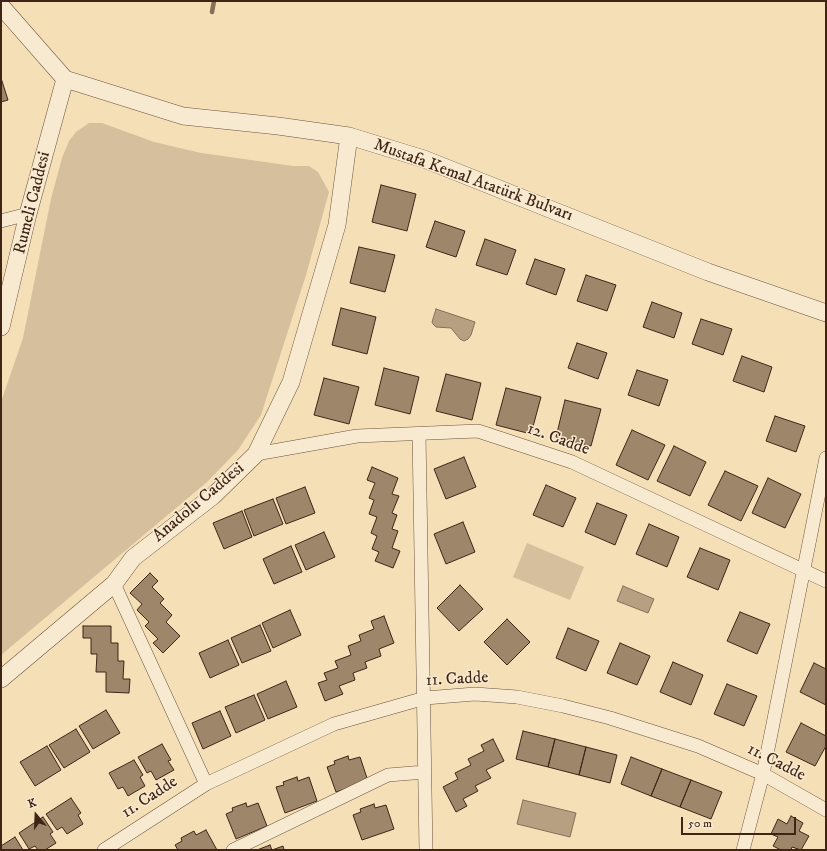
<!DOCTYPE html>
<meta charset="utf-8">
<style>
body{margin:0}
#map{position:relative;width:827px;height:851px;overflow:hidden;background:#f4dfb7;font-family:"IM FELL DW Pica",serif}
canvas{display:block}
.frame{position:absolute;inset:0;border:2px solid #402517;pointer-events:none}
.north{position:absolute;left:16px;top:795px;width:40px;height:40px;-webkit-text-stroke:3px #f8ead0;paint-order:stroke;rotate:341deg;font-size:11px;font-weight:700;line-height:16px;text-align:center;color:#402517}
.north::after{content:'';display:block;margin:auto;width:14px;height:18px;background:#402517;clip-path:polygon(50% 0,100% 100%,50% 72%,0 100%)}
.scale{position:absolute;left:681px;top:817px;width:115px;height:18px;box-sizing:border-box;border:2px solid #402517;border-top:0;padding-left:5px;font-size:12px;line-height:14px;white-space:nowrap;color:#402517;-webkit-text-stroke:3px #f8ead0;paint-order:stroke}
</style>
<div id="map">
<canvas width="827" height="851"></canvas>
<div class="frame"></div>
<div class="north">K</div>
<div class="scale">50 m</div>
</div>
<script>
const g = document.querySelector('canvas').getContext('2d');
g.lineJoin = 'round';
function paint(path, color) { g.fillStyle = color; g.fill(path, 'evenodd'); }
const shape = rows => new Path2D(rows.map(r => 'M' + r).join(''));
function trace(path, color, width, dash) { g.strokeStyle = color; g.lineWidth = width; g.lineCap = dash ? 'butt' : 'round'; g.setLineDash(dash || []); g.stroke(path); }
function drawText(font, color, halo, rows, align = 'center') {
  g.font = font + ' "IM FELL DW Pica",serif'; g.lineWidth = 3; g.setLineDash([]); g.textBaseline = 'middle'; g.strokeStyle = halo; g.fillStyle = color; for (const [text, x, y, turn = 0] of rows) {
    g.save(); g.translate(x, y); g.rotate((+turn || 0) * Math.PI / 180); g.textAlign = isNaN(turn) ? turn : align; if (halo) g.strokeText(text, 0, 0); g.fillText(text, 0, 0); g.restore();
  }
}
paint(shape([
 [89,123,102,123,154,142,201,153,293,166,309,166,318,172,329,192,306,275,261,415,238,450,207,482,1,655,1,402,23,338,51,199,62,158,69,141,76,132],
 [527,543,584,567,570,600,513,577]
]), '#d5bf9c');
const water = shape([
 [436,309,475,322,471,335,468,339,464,341,460,339,451,328,436,327,433,324,432,322,436,309],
 [623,586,654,599,648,613,617,601,623,586],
 [523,800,576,813,570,837,517,824,523,800]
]);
paint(water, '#b7a081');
trace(water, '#876f57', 1);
trace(shape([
 [212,12,214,1]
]), '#876f57', 4.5);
const building = shape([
 [1,78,8,100,1,102,1,78],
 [381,185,416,194,407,231,372,222,381,185],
 [435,221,465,231,456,257,426,247,435,221],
 [485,239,516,250,507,275,476,265,485,239],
 [359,247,395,255,385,292,350,283,359,247],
 [535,259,565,269,556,295,526,284,535,259],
 [586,275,616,285,607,311,577,301,586,275],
 [652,302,682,313,674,338,643,327,652,302],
 [341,308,376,317,367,354,332,345,341,308],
 [701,319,732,329,723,355,692,344,701,319],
 [577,343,607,353,598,379,568,368,577,343],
 [742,356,772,367,764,392,733,381,742,356],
 [384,368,419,377,410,414,375,405,384,368],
 [637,370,668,380,659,406,628,395,637,370],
 [446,374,481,383,472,420,436,411,446,374],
 [324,378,359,387,349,424,314,415,324,378],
 [506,388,541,397,531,434,496,425,506,388],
 [565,400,601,409,591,446,556,437,565,400],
 [775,416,805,426,796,452,766,441,775,416],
 [632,430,665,445,648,480,616,465,632,430],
 [674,446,706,462,690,496,657,481,674,446],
 [464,457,476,487,446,499,434,469,464,457],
 [372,467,398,478,392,494,399,496,392,513,397,515,392,529,398,531,392,548,400,551,393,568,375,561,379,552,372,549,377,536,371,533,377,517,369,514,374,500,369,498,375,483,367,480,372,467],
 [725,471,758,486,741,521,708,505,725,471],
 [768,478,801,494,785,528,752,513,768,478],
 [546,485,576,498,563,527,533,515,546,485],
 [305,487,315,513,286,524,276,498,305,487],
 [273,499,283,524,254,536,244,510,273,499],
 [597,503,627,515,615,545,585,532,597,503],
 [242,511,252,537,224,549,213,523,242,511],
 [463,522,475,552,446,564,434,534,463,522],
 [649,524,679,537,667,567,636,554,649,524],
 [324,532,335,557,306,570,295,545,324,532],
 [291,546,302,572,274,584,263,559,291,546],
 [700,548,730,560,718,590,687,577,700,548],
 [150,573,158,581,152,587,164,599,160,603,172,615,166,622,180,636,163,653,153,643,158,639,145,626,149,622,137,610,142,604,130,593,150,573],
 [460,585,483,609,459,631,437,608,460,585],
 [290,610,301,635,273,648,262,623,290,610],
 [740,612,770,624,757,654,727,641,740,612],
 [384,616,394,643,379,649,381,656,365,662,367,668,353,673,355,680,339,686,343,694,325,701,318,683,327,680,324,673,338,668,335,661,351,655,348,646,361,641,359,635,374,629,371,621,384,616],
 [507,619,530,642,507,665,484,642,507,619],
 [260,625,271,651,242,663,231,638,260,625],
 [83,626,111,626,111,643,118,643,118,661,124,661,123,679,130,679,129,693,106,692,106,672,96,672,97,654,91,654,91,638,83,638,83,626],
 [568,628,599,641,586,671,556,658,568,628],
 [228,640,239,665,210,678,199,653,228,640],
 [620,643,650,656,637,685,607,673,620,643],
 [673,662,703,675,691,705,660,692,673,662],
 [814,663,826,669,826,705,800,692,814,663],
 [286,681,297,707,268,719,257,694,286,681],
 [727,684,757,696,744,726,714,714,727,684],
 [254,695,265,720,236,733,225,707,254,695],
 [106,710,120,733,93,749,79,726,106,710],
 [220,711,231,736,203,749,192,723,220,711],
 [801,723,826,736,826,746,815,766,786,752,801,723],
 [76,729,90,752,64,768,49,745,76,729],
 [523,731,555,739,548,767,516,759,523,731],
 [493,739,504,761,486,770,491,778,475,786,478,791,463,799,467,806,456,812,443,787,458,779,455,773,471,765,468,759,484,751,481,745,493,739],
 [555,739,586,747,579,775,548,767,555,739],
 [162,744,171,760,168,761,174,770,156,780,151,771,147,773,138,757,162,744],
 [47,746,61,770,35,786,20,762,47,746],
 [586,747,617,755,610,783,579,775,586,747],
 [348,756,349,760,360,757,368,781,336,792,327,767,335,764,334,761,348,756],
 [631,757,662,769,651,796,621,784,631,757],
 [134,760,143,775,140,777,145,786,128,796,123,787,118,789,109,773,134,760],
 [662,769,691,780,680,807,651,796,662,769],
 [297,777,298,781,309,777,317,801,285,813,276,787,284,785,283,782,297,777],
 [691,780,722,792,711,819,680,807,691,780],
 [71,798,81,813,78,815,83,824,67,834,62,827,57,830,46,814,71,798],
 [246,803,247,807,258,803,267,826,236,839,226,814,233,811,232,808,246,803],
 [374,804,375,808,386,805,394,829,362,840,353,815,361,812,360,809,374,804],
 [791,816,803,823,799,831,809,836,801,850,792,847,791,850,781,850,773,846,778,837,771,834,778,819,787,824,791,816],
 [43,817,53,832,50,834,56,843,45,850,38,850,35,846,29,849,19,833,43,817],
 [206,830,217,850,178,850,175,845,182,841,181,838,194,831,196,835,206,830],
 [15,837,23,850,1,850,1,846,15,837],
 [270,845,272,850,283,846,284,850,257,850,270,845]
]);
paint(building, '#9e866a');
trace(building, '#402517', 1);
const minor = shape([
 [1,221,28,214],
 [419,434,426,850],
 [256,454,357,436,478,431,572,462,826,581],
 [114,584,206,784],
 [104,850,206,784,334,724,425,698,475,694,517,697,563,706,610,718,698,746,763,774,826,810],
 [233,850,388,775,425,772],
 [743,850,763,774,826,458]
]);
const tertiary = shape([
 [1,6,65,79,183,116,278,126,349,136,424,159,708,272,826,313],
 [1,327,28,214,65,79],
 [1,679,114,584,133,558,213,496,256,454,291,382,337,225,349,136]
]);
trace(minor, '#6d543f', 14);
trace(tertiary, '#6d543f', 18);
trace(minor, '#f8ead0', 13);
trace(tertiary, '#f8ead0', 17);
drawText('17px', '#402517', '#f8ead0', [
 ["Mustafa Kemal Atatürk Bulvarı",473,181,20],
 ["Rumeli Caddesi",33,203,-76],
 ["12. Cadde",558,440,20],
 ["Anadolu Caddesi",199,503,-40],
 ["11. Cadde",457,680,-3],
 ["11. Cadde",776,763,27],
 ["11. Cadde",150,798,-33]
]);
</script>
